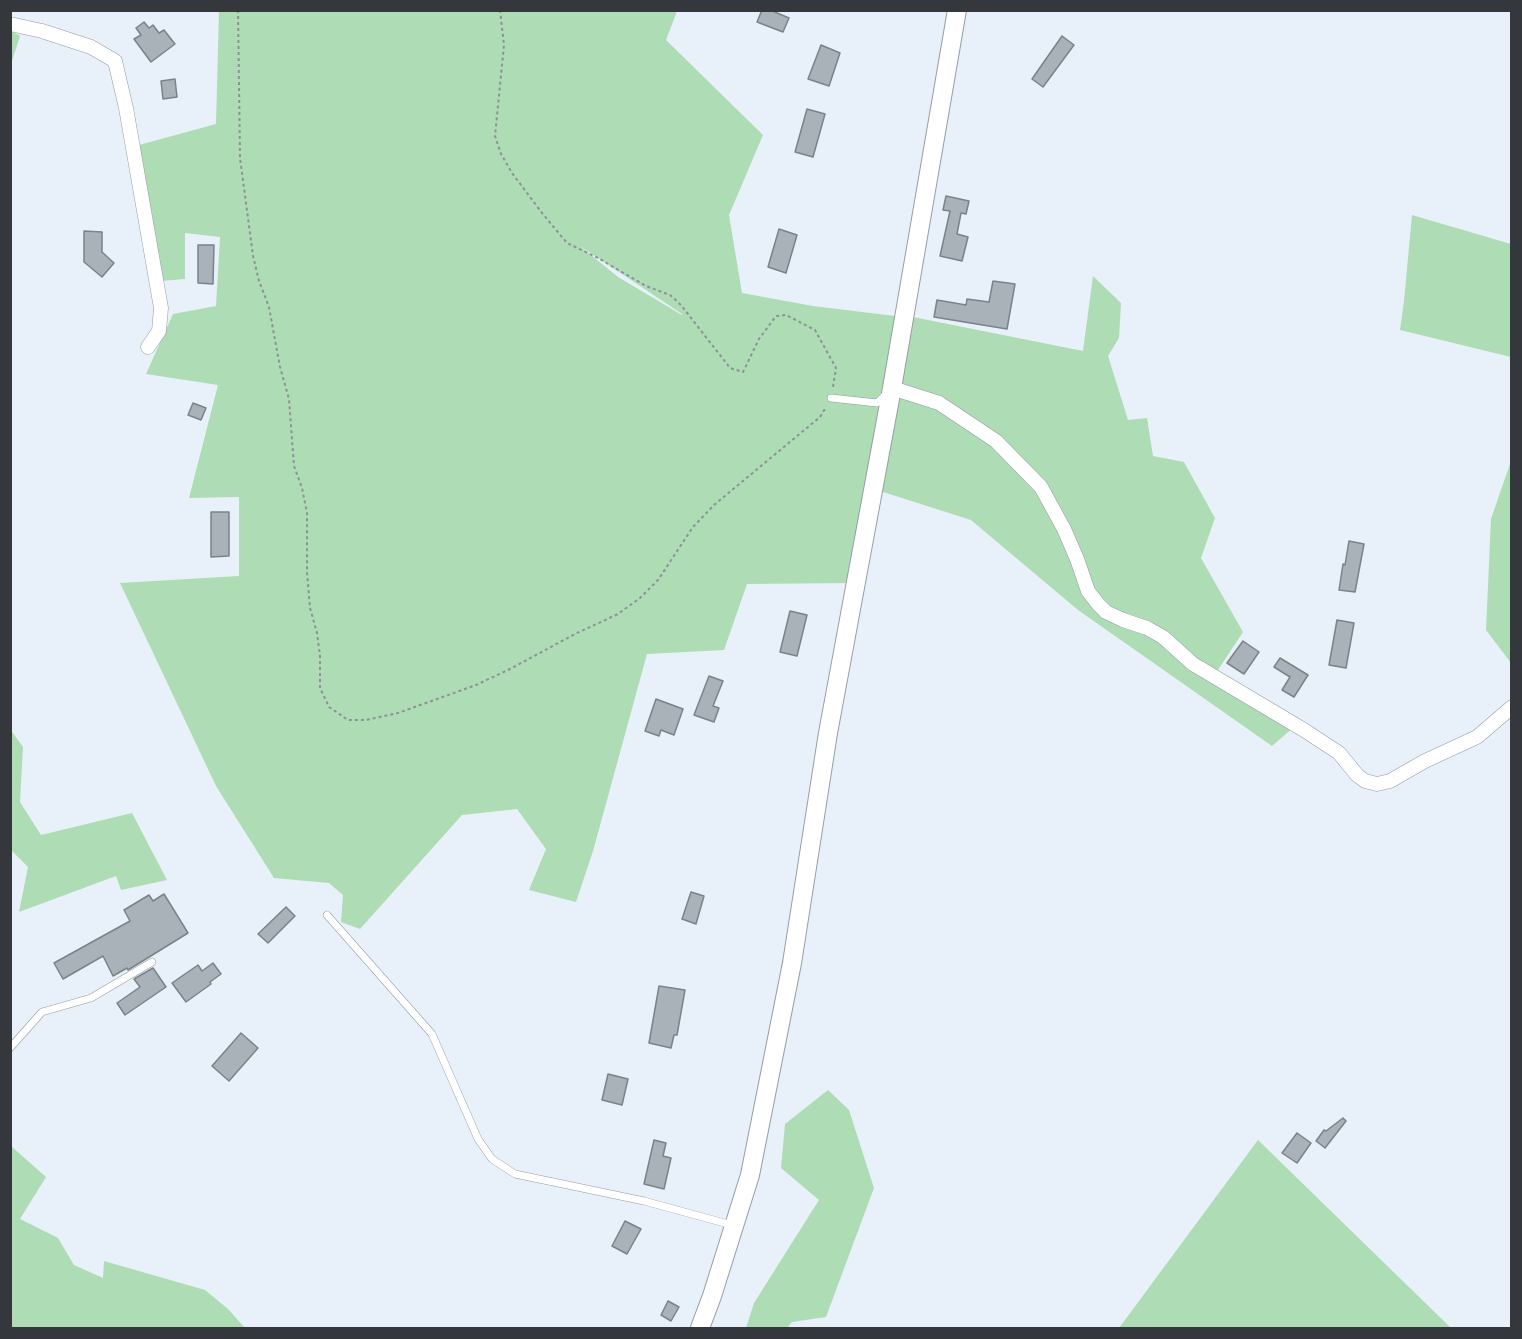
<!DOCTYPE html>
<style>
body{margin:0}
#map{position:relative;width:1522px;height:1339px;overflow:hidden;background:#e8f1fa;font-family:Raleway,sans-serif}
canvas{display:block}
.frame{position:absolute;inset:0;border:12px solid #34373b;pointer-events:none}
</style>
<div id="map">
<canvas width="1522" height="1339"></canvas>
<div class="frame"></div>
</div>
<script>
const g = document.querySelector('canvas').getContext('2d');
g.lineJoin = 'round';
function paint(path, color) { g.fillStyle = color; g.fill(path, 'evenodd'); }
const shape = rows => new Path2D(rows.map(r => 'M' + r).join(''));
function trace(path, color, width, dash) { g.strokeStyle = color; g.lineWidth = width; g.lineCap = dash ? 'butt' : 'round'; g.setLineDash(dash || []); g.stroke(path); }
paint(shape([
 [219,11,677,11,666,40,763,135,729,215,742,293,813,306,895,316,850,583,747,584,724,650,647,654,593,851,576,902,529,890,546,849,517,809,462,815,360,929,341,922,343,895,329,883,274,878,216,786,120,583,239,576,239,497,189,498,218,385,146,374,173,314,216,306,220,237,185,233,185,279,161,281,139,145,216,124],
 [580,246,682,314,682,315,618,277],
 [11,31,20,36,11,64],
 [1412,215,1511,244,1511,357,1400,330,1404,301],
 [1093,276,1121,303,1119,338,1108,356,1128,420,1147,418,1153,456,1184,462,1215,518,1201,558,1243,632,1216,673,1302,720,1272,746,1078,610,971,520,880,491,913,317,1083,351],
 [1511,461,1511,663,1486,630,1491,519],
 [10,729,23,747,20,802,41,835,132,813,167,880,121,890,116,876,19,912,28,867,11,850],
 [828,1090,849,1110,874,1188,826,1317,792,1322,787,1328,746,1328,754,1303,819,1200,781,1168,785,1124],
 [1258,1140,1451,1328,1119,1328],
 [11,1146,46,1177,20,1219,58,1238,74,1265,103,1278,104,1261,205,1290,228,1309,245,1328,11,1328]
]), '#aedcb4');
const building = shape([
 [762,10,770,10,789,18,783,32,757,22,762,10],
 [144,22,149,28,153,25,159,33,164,30,175,44,151,62,134,39,141,35,136,28,144,22],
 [1062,36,1074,45,1043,87,1032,79,1062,36],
 [821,45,840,53,829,86,808,79,821,45],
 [175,79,177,97,163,99,161,81,175,79],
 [807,109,825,114,813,157,795,152,807,109],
 [946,196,969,201,966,214,961,213,957,234,968,237,962,261,940,256,950,211,943,210,946,196],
 [779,229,797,235,786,273,768,267,779,229],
 [84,231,102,232,102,252,114,263,102,277,84,262,84,231],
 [198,245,214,245,213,284,198,283,198,245],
 [993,281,1015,284,1007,329,934,317,937,300,966,305,967,299,989,302,993,281],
 [193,403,206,408,201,420,188,415,193,403],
 [211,512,229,512,229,556,211,557,211,512],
 [1349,541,1364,544,1355,592,1339,590,1343,564,1345,565,1349,541],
 [790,611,807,615,797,656,780,652,790,611],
 [1337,620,1354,623,1346,668,1329,665,1337,620],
 [1243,641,1259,652,1244,674,1227,663,1243,641],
 [1280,658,1308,675,1294,697,1282,690,1290,677,1274,667,1280,658],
 [709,676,723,681,713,706,719,708,714,722,694,715,709,676],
 [656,699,683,709,674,735,661,730,659,736,645,731,656,699],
 [691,892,704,896,696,924,682,919,691,892],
 [164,894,188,933,128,970,127,968,113,976,103,956,63,979,54,963,130,921,124,910,149,895,153,901,164,894],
 [286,907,295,916,268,943,258,934,286,907],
 [213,963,221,974,210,982,211,984,186,1002,172,983,198,965,202,971,213,963],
 [153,968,166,987,125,1015,117,1003,140,987,134,979,153,968],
 [659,986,685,990,677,1035,674,1035,671,1048,649,1043,659,986],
 [241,1033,258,1048,229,1081,212,1066,241,1033],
 [608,1074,628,1079,622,1105,602,1100,608,1074],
 [1343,1118,1346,1121,1325,1148,1316,1141,1324,1130,1326,1131,1343,1118],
 [1297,1133,1311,1143,1297,1163,1282,1153,1297,1133],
 [654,1140,666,1143,663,1156,671,1158,664,1189,644,1184,654,1140],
 [625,1221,641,1229,627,1254,612,1246,625,1221],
 [668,1301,679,1307,671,1321,661,1315,668,1301]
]);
paint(building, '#a9b1b9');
trace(building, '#7a828a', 1.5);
const lane = shape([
 [831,398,877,403,887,393],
 [327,915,432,1034,478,1139,492,1159,515,1174,644,1201,732,1225],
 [10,1048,42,1012,91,998,152,962]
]);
const street = shape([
 [10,24,42,31,91,47,115,61,126,108,161,308,159,331,148,347],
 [892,388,939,403,996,441,1041,487,1064,529,1077,559,1088,591,1098,604,1106,612,1123,620,1147,628,1163,637,1193,664,1304,730,1339,753,1357,775,1365,781,1377,784,1390,781,1425,761,1477,737,1512,707]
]);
const secondary = shape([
 [700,1328,712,1296,750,1175,792,963,828,733,892,388,957,10]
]);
trace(lane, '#949ca4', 8);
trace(street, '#949ca4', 15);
trace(secondary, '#949ca4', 20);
trace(shape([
 [238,10,240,158,253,256,259,281,269,307,280,367,289,399,294,466,302,488,307,513,307,572,310,608,317,633,320,656,320,688,329,707,348,720,366,720,398,713,476,685,510,669,575,634,618,614,640,598,658,580,693,527,714,505,820,417,826,407],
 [500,10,504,45,495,136,501,154,512,173,542,213,567,243,598,258,646,286,670,295,681,305,730,368,743,372,759,339,776,316,786,315,815,330,836,368,833,387]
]), '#8c9298', 2, [3, 3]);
trace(lane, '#fff', 7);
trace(street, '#fff', 14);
trace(secondary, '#fff', 18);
</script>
